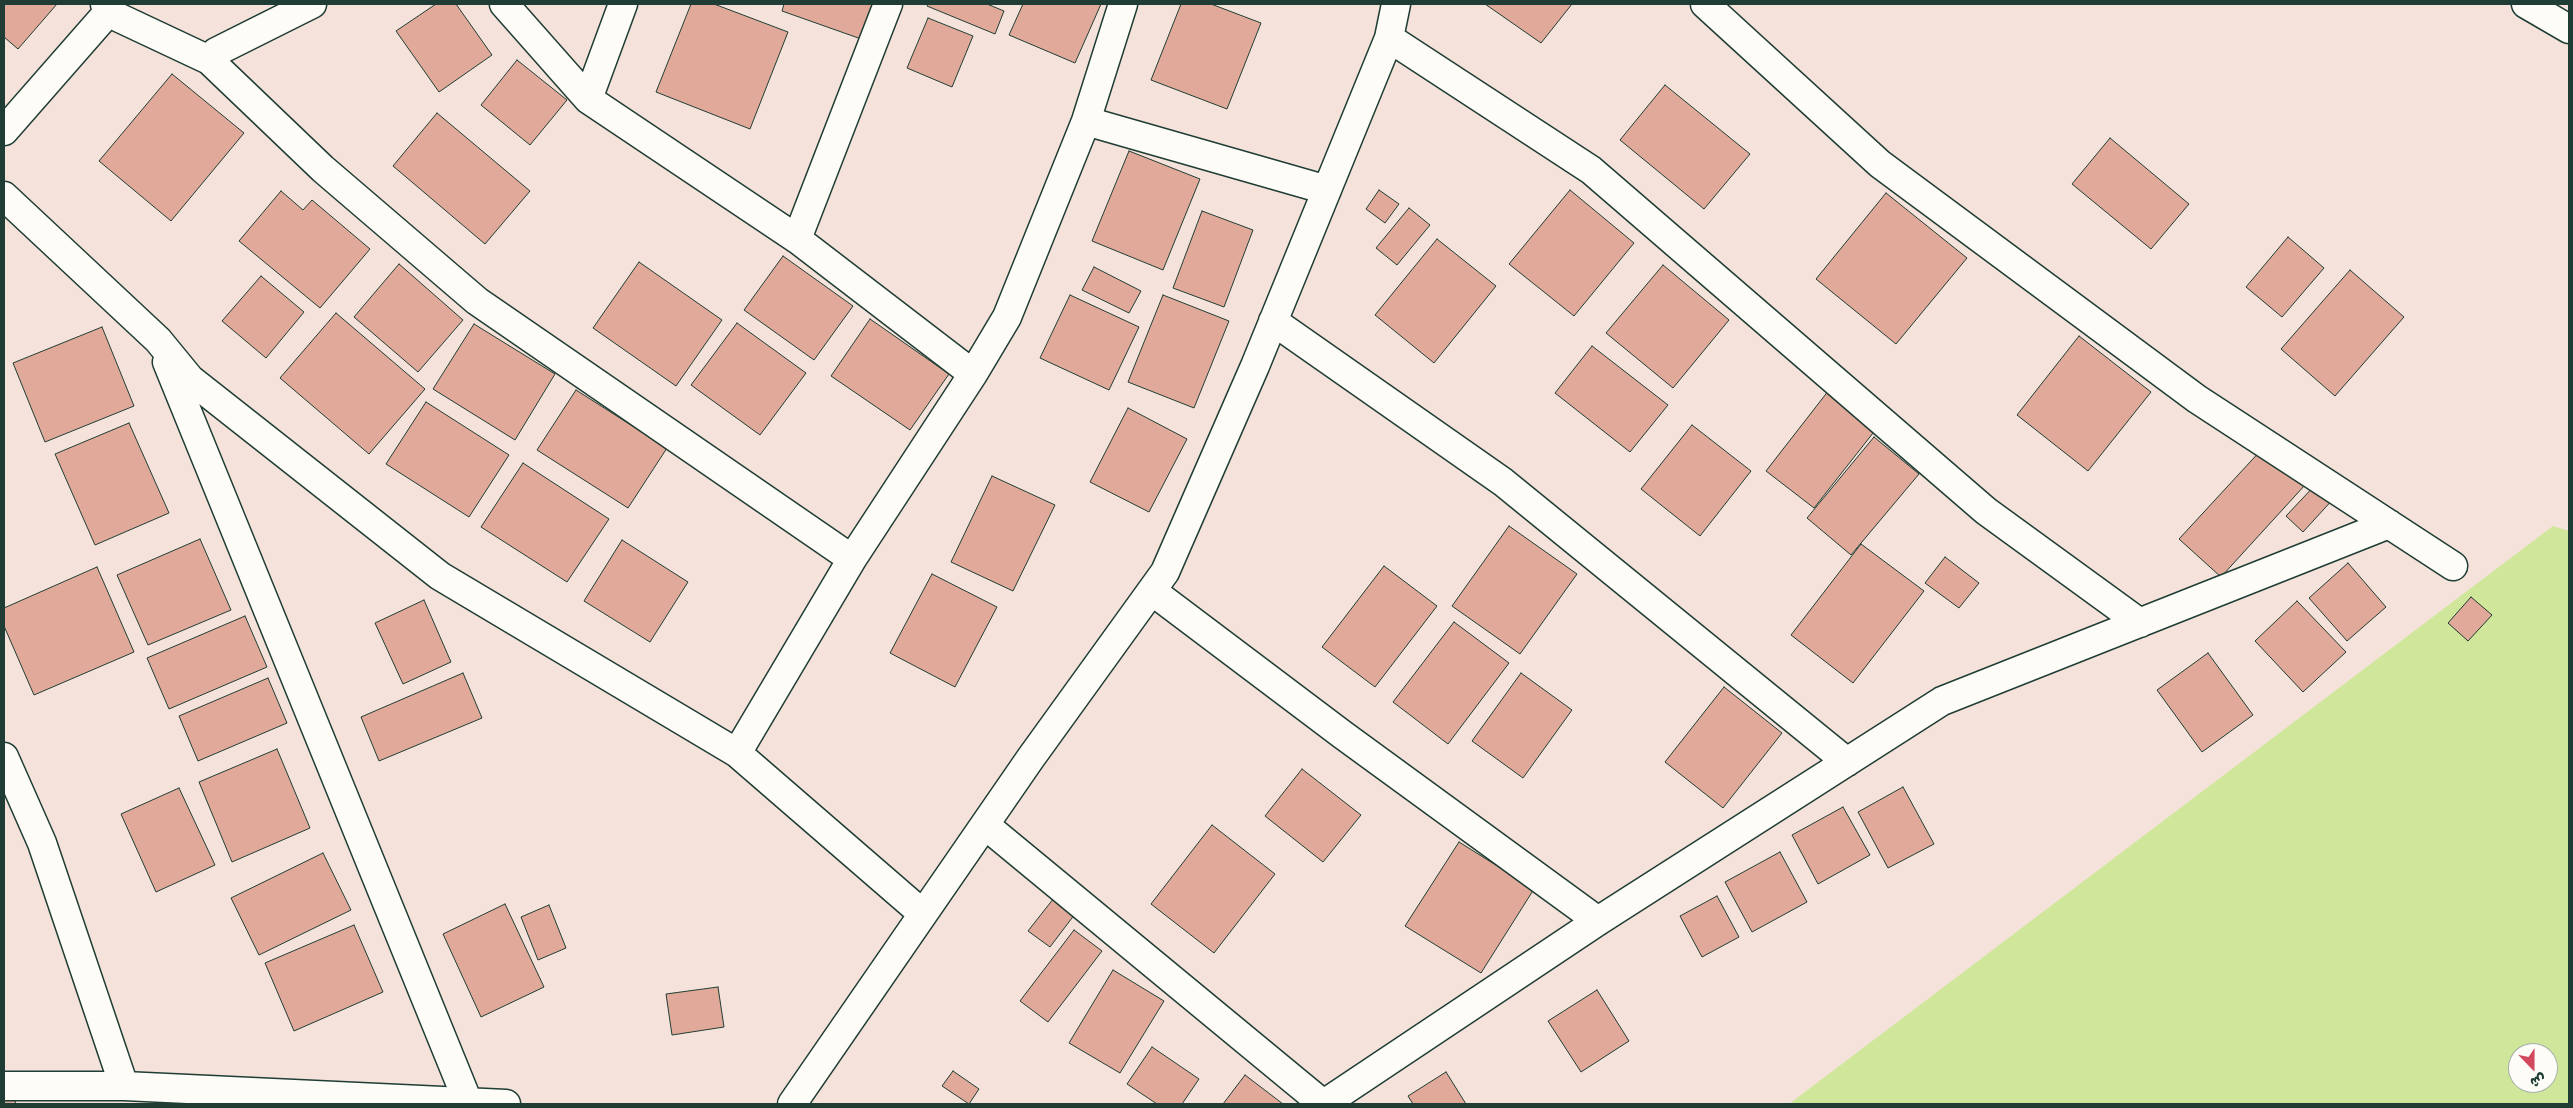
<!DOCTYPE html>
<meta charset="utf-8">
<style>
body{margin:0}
#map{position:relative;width:2573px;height:1108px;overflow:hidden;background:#f5e3db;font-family:"Shantell Sans","Playpen Sans Arabic",sans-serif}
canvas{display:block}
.frame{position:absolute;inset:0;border:5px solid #1f3d34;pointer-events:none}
.north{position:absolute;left:2508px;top:1043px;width:50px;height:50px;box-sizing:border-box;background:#fdfcf7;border:1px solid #a4b0a9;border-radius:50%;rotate:158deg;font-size:14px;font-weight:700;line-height:20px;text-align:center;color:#1f3d34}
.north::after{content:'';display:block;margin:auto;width:18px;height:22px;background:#d1495b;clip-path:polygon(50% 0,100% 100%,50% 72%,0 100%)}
</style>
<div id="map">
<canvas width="2573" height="1108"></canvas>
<div class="frame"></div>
<div class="north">ش</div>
</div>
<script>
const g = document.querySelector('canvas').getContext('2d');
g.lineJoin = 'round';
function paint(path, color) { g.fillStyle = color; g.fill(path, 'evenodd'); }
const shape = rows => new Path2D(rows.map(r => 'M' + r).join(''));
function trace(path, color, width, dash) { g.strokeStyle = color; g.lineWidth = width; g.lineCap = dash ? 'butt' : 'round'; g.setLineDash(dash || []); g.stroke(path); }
paint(shape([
 [2553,526,2569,531,2569,1104,1789,1104],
 [2518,1053,2548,1053,2548,1083,2518,1083]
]), '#cfe69b');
const building = shape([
 [4,4,57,4,18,49,4,37,4,4],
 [436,4,456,4,492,55,439,92,396,31,436,4],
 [691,4,714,4,788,32,750,129,656,92,691,4],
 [784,4,877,4,864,40,782,11,784,4],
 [928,4,987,4,1004,11,995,34,927,6,928,4],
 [1023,4,1101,4,1075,63,1009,35,1023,4],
 [1181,4,1211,4,1261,23,1227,109,1151,80,1181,4],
 [1485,4,1572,4,1541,43,1485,4],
 [928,18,973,36,952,87,907,68,928,18],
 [517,60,567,100,530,145,481,105,517,60],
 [172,74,244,133,171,221,99,161,172,74],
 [1665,85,1750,154,1704,209,1620,140,1665,85],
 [437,113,530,191,485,244,393,166,437,113],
 [2110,138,2189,204,2151,249,2072,184,2110,138],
 [1129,151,1200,179,1163,270,1092,241,1129,151],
 [1379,190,1399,204,1385,223,1366,209,1379,190],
 [1570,190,1634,243,1574,316,1509,264,1570,190],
 [281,191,303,210,312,200,370,249,320,308,239,241,281,191],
 [1886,193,1967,258,1896,344,1816,279,1886,193],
 [1409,208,1430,225,1397,265,1376,248,1409,208],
 [1202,211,1253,230,1224,307,1173,288,1202,211],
 [2288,237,2324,268,2282,317,2246,287,2288,237],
 [1437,239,1496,286,1434,363,1375,315,1437,239],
 [783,256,853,306,814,360,744,310,783,256],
 [639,262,722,320,676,386,593,328,639,262],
 [399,264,463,320,418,372,354,317,399,264],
 [1663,265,1729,320,1673,388,1606,333,1663,265],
 [1094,267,1141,291,1129,313,1082,290,1094,267],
 [2350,270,2404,317,2335,396,2281,349,2350,270],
 [261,276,304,312,266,358,222,321,261,276],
 [1070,295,1139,327,1109,390,1040,358,1070,295],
 [1163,295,1229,321,1194,408,1128,382,1163,295],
 [336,313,425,389,369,454,280,378,336,313],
 [870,319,949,374,910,430,831,376,870,319],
 [737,323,806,373,760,435,691,385,737,323],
 [474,324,555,374,515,440,433,389,474,324],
 [102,327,134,406,45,442,13,363,102,327],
 [2079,336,2151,392,2088,471,2017,415,2079,336],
 [1592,346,1668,405,1630,452,1555,393,1592,346],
 [576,390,667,448,628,508,537,450,576,390],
 [1829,390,1877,428,1814,508,1766,471,1829,390],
 [426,402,509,455,469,517,386,464,426,402],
 [1128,408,1187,439,1149,512,1090,482,1128,408],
 [129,423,169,513,95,545,55,454,129,423],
 [1692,425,1751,471,1700,536,1641,489,1692,425],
 [1874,437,1919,474,1851,555,1807,518,1874,437],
 [2263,448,2305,485,2221,577,2179,539,2263,448],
 [523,463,609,519,567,582,481,527,523,463],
 [992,476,1055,505,1013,591,951,562,992,476],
 [2318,482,2335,497,2303,532,2286,516,2318,482],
 [1509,526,1577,574,1520,654,1452,606,1509,526],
 [200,539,231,610,148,645,117,575,200,539],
 [622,540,688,582,650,642,584,601,622,540],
 [1861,544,1924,591,1853,683,1791,635,1861,544],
 [1945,557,1979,583,1959,608,1925,583,1945,557],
 [2348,563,2386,607,2347,641,2309,598,2348,563],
 [1384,566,1437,606,1375,687,1322,647,1384,566],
 [97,567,134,652,34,695,4,626,4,608,97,567],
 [932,574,997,607,955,687,890,653,932,574],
 [2471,597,2492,615,2468,641,2448,623,2471,597],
 [424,600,451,662,403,684,375,623,424,600],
 [2297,601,2346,652,2303,692,2255,641,2297,601],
 [245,616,267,667,169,709,147,658,245,616],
 [1454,622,1509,663,1448,744,1393,702,1454,622],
 [2208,653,2253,715,2202,752,2157,690,2208,653],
 [463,673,482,718,379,761,361,717,463,673],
 [1521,673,1572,710,1523,778,1472,741,1521,673],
 [268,678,287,723,198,761,179,716,268,678],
 [1724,687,1782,733,1723,808,1665,762,1724,687],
 [277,749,310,828,232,862,199,782,277,749],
 [1302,769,1361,815,1323,862,1265,816,1302,769],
 [1903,787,1934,844,1888,868,1858,812,1903,787],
 [179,788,215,865,156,892,121,814,179,788],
 [1843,807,1870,855,1818,884,1792,835,1843,807],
 [1212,825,1275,874,1214,953,1151,904,1212,825],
 [1459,842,1534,889,1481,973,1405,926,1459,842],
 [1780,852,1807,902,1752,932,1725,882,1780,852],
 [323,853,351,910,259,955,231,898,323,853],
 [1717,896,1739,937,1702,957,1680,916,1717,896],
 [1054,898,1075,914,1050,947,1028,931,1054,898],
 [505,904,544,987,481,1017,443,934,505,904],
 [549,905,566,948,538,960,521,917,549,905],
 [354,925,383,992,294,1031,265,963,354,925],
 [1074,930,1102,951,1048,1022,1020,1001,1074,930],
 [1113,970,1164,1001,1120,1073,1069,1043,1113,970],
 [718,987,724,1027,672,1035,666,994,718,987],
 [1597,990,1629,1041,1581,1072,1548,1021,1597,990],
 [1152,1047,1199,1079,1182,1104,1157,1104,1127,1084,1152,1047],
 [953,1071,979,1089,969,1104,942,1086,953,1071],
 [1446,1072,1466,1104,1413,1104,1408,1096,1446,1072],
 [1245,1075,1283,1104,1223,1104,1245,1075],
 [12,1093,16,1104,4,1104,4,1096,12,1093]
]);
paint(building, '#e1a999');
trace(building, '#1f3d34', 1);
const minor = shape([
 [504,4,588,99,797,239,973,374],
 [1705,4,1880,164,2197,399,2453,566],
 [2526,4,2569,29],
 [110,10,109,13,209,60,323,169,477,301,852,559],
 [1389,38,1591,170,1986,511,2140,623],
 [209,60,216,52,312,4],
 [588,99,623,4],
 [1086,121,1327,190],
 [4,131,110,10,105,4],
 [4,196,158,340,190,379,440,576,737,753,923,914],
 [797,239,888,4],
 [1273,321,1503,482,1847,762],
 [167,362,468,1102],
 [1152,591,1343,735,1598,921],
 [737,753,852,559,973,374,1007,317,1086,121,1123,4],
 [4,757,42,843,124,1086],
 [985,825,1323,1104],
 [4,1086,124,1086,506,1104],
 [792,1104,1030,759,1165,572,1255,366,1342,153,1389,38,1396,4],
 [1324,1104,1598,921,1942,701,2389,524]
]);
trace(minor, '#1f3d34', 31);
trace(minor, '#fdfcf7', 28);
</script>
